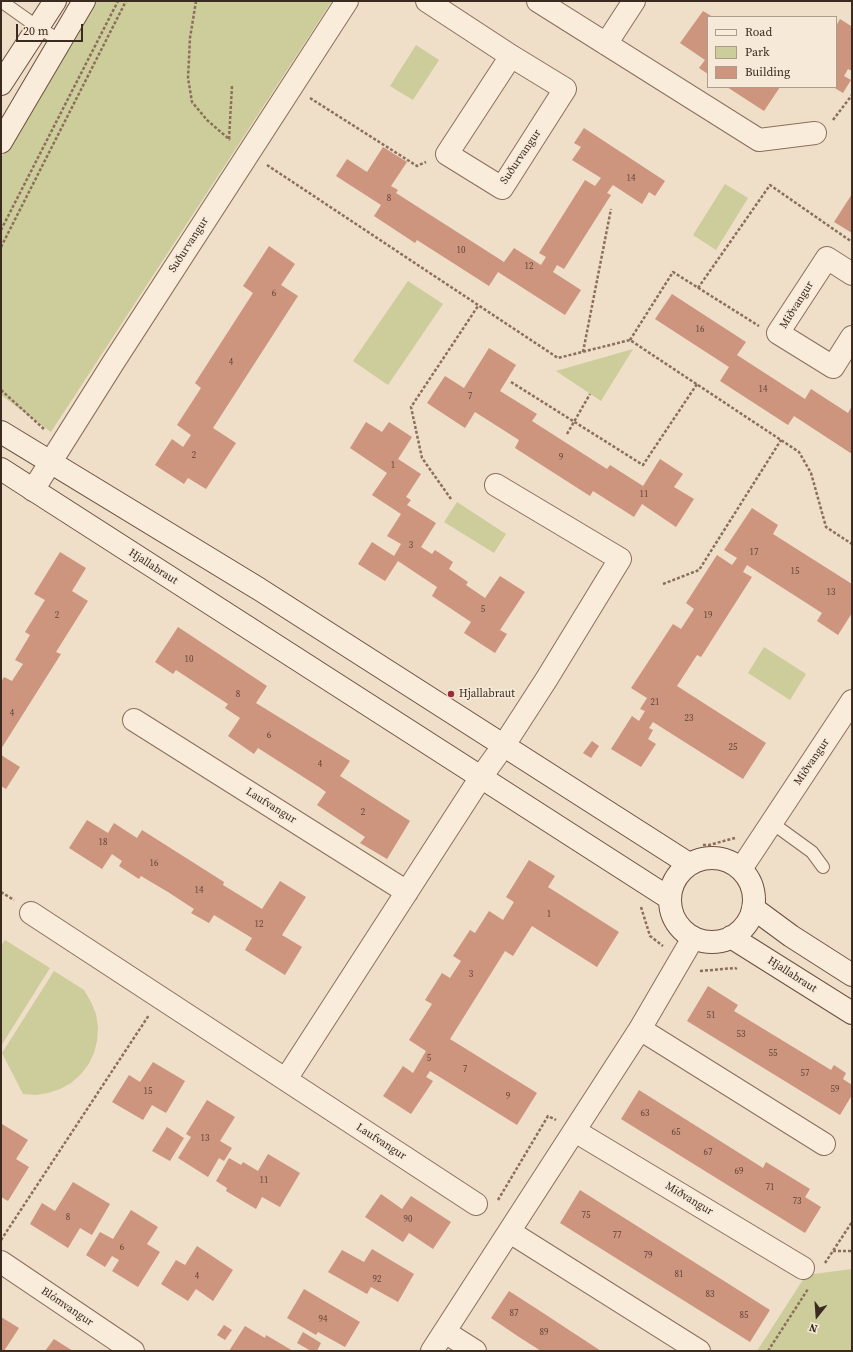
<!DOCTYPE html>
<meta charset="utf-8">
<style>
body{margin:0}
#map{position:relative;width:853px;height:1352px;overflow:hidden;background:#efdec8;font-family:"Source Serif 4",serif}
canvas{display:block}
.frame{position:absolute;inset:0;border:2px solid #3b2a20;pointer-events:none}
.legend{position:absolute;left:707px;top:16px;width:130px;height:72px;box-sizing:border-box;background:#f6e9d7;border:1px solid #ab9d8e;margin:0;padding:5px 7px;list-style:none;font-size:12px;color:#3b2a20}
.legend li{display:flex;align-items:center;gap:8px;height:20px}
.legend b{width:20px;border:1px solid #ab9d8e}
.north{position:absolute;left:797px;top:1296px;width:40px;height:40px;-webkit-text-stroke:3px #f6e9d7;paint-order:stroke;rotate:197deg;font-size:11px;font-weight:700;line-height:16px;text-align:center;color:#3b2a20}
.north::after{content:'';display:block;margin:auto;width:14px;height:18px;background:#3b2a20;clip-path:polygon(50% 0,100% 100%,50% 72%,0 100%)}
.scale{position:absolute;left:16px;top:24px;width:67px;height:18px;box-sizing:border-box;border:2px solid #3b2a20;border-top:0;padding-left:5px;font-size:12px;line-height:14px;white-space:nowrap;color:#3b2a20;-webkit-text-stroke:3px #f6e9d7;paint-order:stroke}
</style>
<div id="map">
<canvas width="853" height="1352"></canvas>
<div class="frame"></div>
<ul class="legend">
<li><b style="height:5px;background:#f9ecdb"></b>Road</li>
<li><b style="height:11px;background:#cdcc9b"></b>Park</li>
<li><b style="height:11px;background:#cd947e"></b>Building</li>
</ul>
<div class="north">N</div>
<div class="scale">20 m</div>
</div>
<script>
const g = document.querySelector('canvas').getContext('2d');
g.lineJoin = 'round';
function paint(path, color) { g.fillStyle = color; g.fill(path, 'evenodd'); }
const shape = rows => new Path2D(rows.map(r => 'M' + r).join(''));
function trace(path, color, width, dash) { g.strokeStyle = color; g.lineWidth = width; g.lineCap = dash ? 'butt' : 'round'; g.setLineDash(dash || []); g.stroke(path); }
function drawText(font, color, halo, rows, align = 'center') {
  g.font = font + ' "Source Serif 4",serif'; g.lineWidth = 3.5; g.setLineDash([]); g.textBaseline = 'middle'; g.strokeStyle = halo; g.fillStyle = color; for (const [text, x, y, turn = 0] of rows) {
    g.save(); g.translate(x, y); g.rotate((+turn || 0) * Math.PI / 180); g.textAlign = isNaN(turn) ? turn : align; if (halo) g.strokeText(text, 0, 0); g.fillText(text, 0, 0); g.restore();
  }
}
paint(shape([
 [94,1,332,1,51,432,1,395,1,158],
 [416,45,439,60,413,100,390,86],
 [725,184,748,198,716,250,693,235],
 [408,281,443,304,388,385,353,361],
 [633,349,601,401,556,371],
 [457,502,506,534,494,553,444,522],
 [764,647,806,674,790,700,748,673],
 [5,940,50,968,1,1046,1,946],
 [54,971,84,990,91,1002,96,1014,98,1027,97,1041,94,1053,88,1065,80,1075,71,1083,60,1089,48,1093,36,1095,23,1094,2,1053],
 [852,1269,852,1351,757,1351,806,1275]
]), '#cdcc9b');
paint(shape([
 [703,11,713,17,708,17,708,74,699,68,705,60,680,43],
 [840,19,851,26,852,24,852,71,848,69,844,76,851,80,843,93,833,87,836,87,836,26],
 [727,87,780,87,764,111],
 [584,128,665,181,655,196,649,192,642,204,613,185,607,193,611,195,564,269,557,265,553,272,581,290,565,315,498,272,489,286,417,240,415,243,374,216,381,205,336,176,347,159,367,172,383,147,407,162,391,186,398,190,396,193,504,262,514,248,541,265,546,257,539,253,585,180,595,186,601,178,572,160,581,147,574,143],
 [852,194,852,233,834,222],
 [269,246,295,264,281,285,298,296,213,428,236,443,206,489,188,478,184,484,155,465,172,439,183,447,191,435,177,425,201,388,195,383,253,293,243,286],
 [672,294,746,342,737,355,805,399,811,389,848,413,852,406,852,454,794,416,788,425,720,381,729,367,655,319],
 [489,348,516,365,500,391,537,414,532,421,607,469,610,465,643,486,660,459,683,474,674,487,694,499,676,527,642,504,634,517,593,491,590,496,515,448,519,440,475,412,465,428,427,403,445,376,464,388],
 [366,422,382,432,389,422,412,437,398,459,421,474,406,497,411,500,407,505,436,523,421,547,432,554,435,550,453,562,449,569,468,582,466,585,485,598,500,576,525,592,500,630,507,634,495,653,464,633,471,622,432,596,437,587,398,561,385,581,358,564,372,542,394,556,401,544,387,536,401,514,372,495,387,473,350,448],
 [752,508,778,525,773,534,852,584,852,613,838,635,817,621,822,613,747,565,743,572,752,577,701,657,697,655,677,686,766,743,743,779,653,722,649,728,653,730,648,739,656,744,641,767,611,749,632,716,639,721,645,711,640,709,647,698,631,688,673,624,681,629,694,609,686,603,717,555,732,565,737,558,724,550],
 [60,552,86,568,72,591,88,601,56,652,61,654,1,749,1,682,4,677,12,681,23,664,15,660,30,635,25,632,45,600,34,594],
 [178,627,267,686,256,703,350,761,340,776,410,821,387,859,360,843,365,837,317,805,326,792,319,787,258,748,254,754,228,736,240,718,225,708,228,704,176,670,173,674,155,662],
 [592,741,599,746,591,758,583,753],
 [1,755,20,767,6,789,1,786],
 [87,820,108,833,114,823,137,838,142,830,224,882,223,885,262,909,280,881,306,897,282,935,302,947,285,975,245,950,252,938,214,915,209,923,191,913,194,909,168,892,141,876,139,879,119,866,122,861,112,854,102,869,69,848],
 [529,860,555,876,548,887,619,932,597,967,532,926,513,956,505,951,450,1039,537,1093,517,1125,430,1071,426,1077,433,1081,411,1114,383,1096,403,1066,413,1073,426,1051,409,1040,432,1004,425,1000,442,973,450,978,461,961,453,956,470,930,475,933,489,911,503,920,514,902,506,897],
 [708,986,738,1005,734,1011,831,1070,834,1065,846,1073,843,1079,852,1085,852,1095,840,1115,687,1021],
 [153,1062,185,1081,166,1113,152,1105,143,1120,112,1102,129,1075,140,1082],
 [639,1090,763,1168,766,1162,810,1189,805,1197,821,1207,805,1233,621,1119],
 [207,1100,235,1117,220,1141,232,1148,224,1161,219,1158,208,1177,178,1158,191,1137,186,1134],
 [2,1124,28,1140,16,1159,29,1167,8,1201,1,1197,1,1126],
 [167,1127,184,1138,170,1161,152,1151],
 [268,1154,300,1173,280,1207,262,1197,256,1209,226,1191,227,1188,216,1181,229,1158,241,1165,243,1162,258,1171],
 [73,1182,110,1204,92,1235,80,1228,68,1248,30,1224,42,1203,55,1211],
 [580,1190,770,1310,750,1342,560,1223],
 [381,1194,402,1209,411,1196,451,1222,433,1249,409,1233,403,1242,365,1217],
 [131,1210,158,1227,147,1244,160,1252,138,1287,112,1271,119,1260,112,1256,105,1267,86,1255,100,1232,113,1239],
 [197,1246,233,1270,213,1301,196,1289,188,1301,161,1284,176,1260,185,1265],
 [372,1249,414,1274,398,1302,371,1287,367,1294,328,1272,342,1250,364,1262],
 [304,1289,360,1322,345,1347,318,1332,316,1335,287,1318],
 [509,1291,537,1309,601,1351,541,1351,519,1337,491,1318],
 [1,1317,19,1328,4,1351,1,1351],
 [224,1325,232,1330,225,1340,217,1335],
 [245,1326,265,1338,266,1335,293,1351,229,1351],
 [303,1332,321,1343,317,1351,311,1351,297,1343],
 [54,1339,73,1351,45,1351]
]), '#cd947e');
const service = shape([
 [1,1,39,28,61,41],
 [772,823,812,852,823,867]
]);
const minor = shape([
 [427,1,511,56,565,89,502,188,447,154,511,56],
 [538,1,759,140,815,133],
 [606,44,634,1],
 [852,274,827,258,778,333,833,367,852,337],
 [33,490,113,363,347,1],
 [134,720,407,892],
 [741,869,852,701],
 [31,913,476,1204],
 [640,1029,824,1144],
 [286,1079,481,777,504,745,546,680,620,559,496,485],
 [575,1131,803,1268],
 [510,1232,699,1351],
 [1,1262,133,1351],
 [445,1332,475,1351],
 [432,1351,640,1029,693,938]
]);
const secondary = shape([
 [1,84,55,1],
 [1,142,84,1],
 [1,432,259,589,689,864],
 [1,469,669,898],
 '670 900a42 42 0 1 1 84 0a42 42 0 1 1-84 0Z',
 [753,908,791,936,852,975],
 [731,937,852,1013]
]);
trace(service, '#8b6f5c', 14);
trace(minor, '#8b6f5c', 24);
trace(secondary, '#6d503f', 24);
trace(shape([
 [196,1,190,38,188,78,192,102,207,120,230,140],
 [310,98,417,166,426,162],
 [833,120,852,95],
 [229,139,232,86],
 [267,165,558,358,630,340,799,452,811,473,826,527,852,544],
 [1,230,118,1],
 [1,247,126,1],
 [698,288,770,185,852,242],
 [630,340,673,272,759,326],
 [583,352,611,209],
 [511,382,643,465,697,384],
 [1,390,45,430],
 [567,434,590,394],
 [451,499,422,458,411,407,478,306],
 [663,584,699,570,781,440],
 [703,845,709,845,735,838],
 [1,892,14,900],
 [641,907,650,936,663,946],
 [700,971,735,968,737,969],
 [498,1200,548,1116,556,1120],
 [1,1240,149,1015],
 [833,1251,852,1251],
 [825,1263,852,1222],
 [768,1351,808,1289]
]), '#8b6f5c', 2.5, [3, 2]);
trace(service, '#f9ecdb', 12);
trace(minor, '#f9ecdb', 22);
trace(secondary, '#f9ecdb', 22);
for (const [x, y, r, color] of [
 [451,694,4,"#9a2c3c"]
]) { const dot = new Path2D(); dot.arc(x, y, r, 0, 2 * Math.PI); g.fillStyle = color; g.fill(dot); trace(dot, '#f6e9d7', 1.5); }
drawText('9px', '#604438', null, [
 ["14",631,179],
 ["8",389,199],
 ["10",461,251],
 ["12",529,267],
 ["6",274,294],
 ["16",700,330],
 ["4",231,363],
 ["14",763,390],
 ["7",470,397],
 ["2",194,456],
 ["9",561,458],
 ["1",393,466],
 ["11",644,495],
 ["3",411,546],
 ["17",754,553],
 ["15",795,572],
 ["13",831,593],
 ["5",483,610],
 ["2",57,616],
 ["19",708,616],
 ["10",189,660],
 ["8",238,695],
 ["21",655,703],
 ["4",12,714],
 ["23",689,719],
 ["6",269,736],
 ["25",733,748],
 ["4",320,765],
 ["2",363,813],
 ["18",103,843],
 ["16",154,864],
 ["14",199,891],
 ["1",549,915],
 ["12",259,925],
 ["3",471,975],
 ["51",711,1016],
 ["53",741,1035],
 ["55",773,1054],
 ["5",429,1059],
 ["7",465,1070],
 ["57",805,1074],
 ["59",835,1090],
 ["15",148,1092],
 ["9",508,1097],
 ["63",645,1114],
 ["65",676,1133],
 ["13",205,1139],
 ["67",708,1153],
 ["69",739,1172],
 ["11",264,1181],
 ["71",770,1188],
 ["73",797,1202],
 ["75",586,1216],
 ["8",68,1218],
 ["90",408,1220],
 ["77",617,1236],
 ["6",122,1248],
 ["79",648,1256],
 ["81",679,1275],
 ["4",197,1277],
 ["92",377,1280],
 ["83",710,1295],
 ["87",514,1314],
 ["85",744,1316],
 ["94",323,1320],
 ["89",544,1333]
]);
drawText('11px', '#3b2a20', '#f6e9d7', [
 ["Suðurvangur",521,157,-56],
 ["Suðurvangur",189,245,-57],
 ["Miðvangur",797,305,-58],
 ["Hjallabraut",153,567,33],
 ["Miðvangur",812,762,-56],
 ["Laufvangur",271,806,32],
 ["Hjallabraut",792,975,33],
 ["Laufvangur",381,1142,33],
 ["Miðvangur",689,1199,31],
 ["Blómvangur",67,1307,34]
]);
drawText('11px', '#3b2a20', '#f6e9d7', [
 ["Hjallabraut",459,694]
], 'left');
</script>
